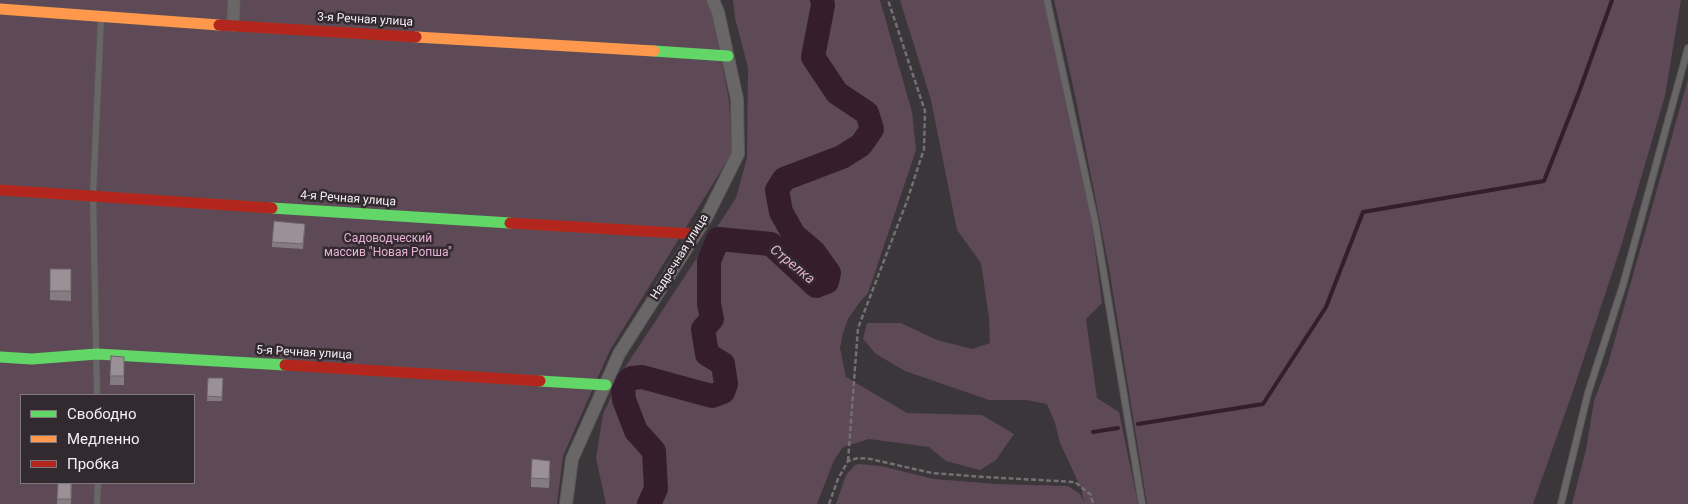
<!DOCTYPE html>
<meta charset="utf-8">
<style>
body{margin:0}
#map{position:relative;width:1688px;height:504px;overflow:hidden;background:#3b3639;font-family:Roboto,sans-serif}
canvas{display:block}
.legend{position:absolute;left:20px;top:394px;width:175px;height:90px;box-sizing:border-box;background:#322a2f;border:1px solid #80797d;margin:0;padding:6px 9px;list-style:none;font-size:15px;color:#f5f0f3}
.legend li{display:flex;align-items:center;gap:10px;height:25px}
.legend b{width:25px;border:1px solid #80797d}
</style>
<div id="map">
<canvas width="1688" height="504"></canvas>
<ul class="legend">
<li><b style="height:6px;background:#63d668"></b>Свободно</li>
<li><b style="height:6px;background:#ff974d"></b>Медленно</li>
<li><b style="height:6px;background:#b3261e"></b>Пробка</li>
</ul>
</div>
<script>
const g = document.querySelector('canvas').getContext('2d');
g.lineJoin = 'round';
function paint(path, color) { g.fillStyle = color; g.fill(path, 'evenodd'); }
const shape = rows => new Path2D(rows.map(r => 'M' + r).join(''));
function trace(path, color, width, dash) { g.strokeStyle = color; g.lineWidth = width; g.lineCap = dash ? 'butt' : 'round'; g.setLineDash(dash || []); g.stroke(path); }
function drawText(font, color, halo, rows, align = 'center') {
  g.font = font + ' Roboto,sans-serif'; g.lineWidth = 5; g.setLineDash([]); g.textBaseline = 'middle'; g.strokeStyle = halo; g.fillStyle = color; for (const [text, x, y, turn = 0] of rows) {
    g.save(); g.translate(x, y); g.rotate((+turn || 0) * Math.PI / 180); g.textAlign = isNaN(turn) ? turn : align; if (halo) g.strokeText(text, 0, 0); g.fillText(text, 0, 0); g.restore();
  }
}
paint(shape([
 [0,0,706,0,712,13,729,100,732,153,610,350,563,456,557,504,0,504],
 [21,395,194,395,194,483,21,483],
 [733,0,880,0,912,112,916,150,868,293,859,303,848,319,843,333,840,348,846,377,907,413,982,415,1014,434,996,460,980,470,946,461,929,447,869,439,843,447,834,460,817,504,606,504,596,458,603,414,624,369,736,198,747,158,748,68,735,18],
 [900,0,1044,0,1091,219,1102,303,1086,319,1097,398,1119,412,1138,504,836,504,846,475,855,465,859,464,881,466,934,479,997,484,1068,486,1080,494,1084,502,1081,488,1060,443,1055,423,1047,404,1027,400,989,400,905,371,876,354,863,339,867,323,901,323,937,340,972,349,990,343,989,318,981,263,957,230,931,100],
 [1054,0,1681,0,1665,96,1622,243,1573,391,1533,504,1147,504,1109,268,1075,95],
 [1688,79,1688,504,1572,504,1586,450,1594,401,1608,364]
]), '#5e4957');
trace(shape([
 [1138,424,1263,404,1326,307,1363,212,1544,181,1579,92,1612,0],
 [1093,432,1118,428]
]), '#351d2d', 4);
trace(shape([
 [649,504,656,489,654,451,636,431,624,400,623,385,632,378,642,377,712,396,723,392,726,384,723,364,707,354,703,329,712,319,709,304,709,261,718,239,771,244,816,286,827,282,829,273,814,252,794,235,781,212,777,190,784,179,842,157,861,145,872,129,867,113,837,93,813,57,823,5,822,0]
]), '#351d2d', 24);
const lane = shape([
 [1047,0,1095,221,1142,504],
 [97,395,93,195,101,19],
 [97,504,98,483],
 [1561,504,1588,393,1623,285,1688,48]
]);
const street = shape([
 [233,26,234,0],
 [566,504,572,459,619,354,707,216,738,154,737,99,718,12,713,0]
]);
const fast = shape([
 [654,51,728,56],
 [272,208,510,223],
 [0,357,32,359,97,354,285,365],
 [540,381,606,385]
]);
const slow = shape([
 [0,9,219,25],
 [416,37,654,51]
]);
const jam = shape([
 [219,25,416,37],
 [0,190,272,208],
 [510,223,695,234],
 [285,365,540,381]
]);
trace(lane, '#595557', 8);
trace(street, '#595557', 14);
trace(fast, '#595557', 12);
trace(slow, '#595557', 12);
trace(jam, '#595557', 12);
trace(shape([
 [848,461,858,328,907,201,924,149,925,111,888,0],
 [829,504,838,479,848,461,858,458,870,459,932,473,984,477,1075,482,1091,495,1093,504]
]), '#727071', 2.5, [5, 2.5]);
trace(lane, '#686667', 6);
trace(street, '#686667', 12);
trace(fast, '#63d668', 11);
trace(slow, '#ff974d', 11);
trace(jam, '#b3261e', 11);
paint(shape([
 [305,228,303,249,272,247,272,242],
 [50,269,71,269,71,301,50,300],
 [111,356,124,357,124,385,110,385],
 [208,378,223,378,222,401,207,401],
 [550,470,549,488,531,487,531,478],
 [58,483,72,483,71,504,57,504]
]), '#847c81');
const building = shape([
 [274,221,305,224,303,244,272,242,274,221],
 [50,269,71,269,71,291,50,291,50,269],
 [111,356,124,357,124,376,110,376,111,356],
 [208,378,223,378,222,397,207,396,208,378],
 [532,459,550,461,549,479,531,478,532,459],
 [58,483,71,483,71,499,57,499,58,483]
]);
paint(building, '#9a9096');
trace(building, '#6c6569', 1);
drawText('12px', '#f5f0f3', '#322a2f', [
 ["3-я Речная улица",365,20,3],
 ["4-я Речная улица",348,199,4],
 ["Надречная улица",680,257,-58],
 ["5-я Речная улица",304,353,3]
]);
drawText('12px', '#e7b1d5', '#322a2f', [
 ["Садоводческий",388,239],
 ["массив \"Новая Ропша\"",388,253]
]);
drawText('italic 14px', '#e3add2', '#322a2f', [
 ["Стрелка",792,265,39]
]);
</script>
